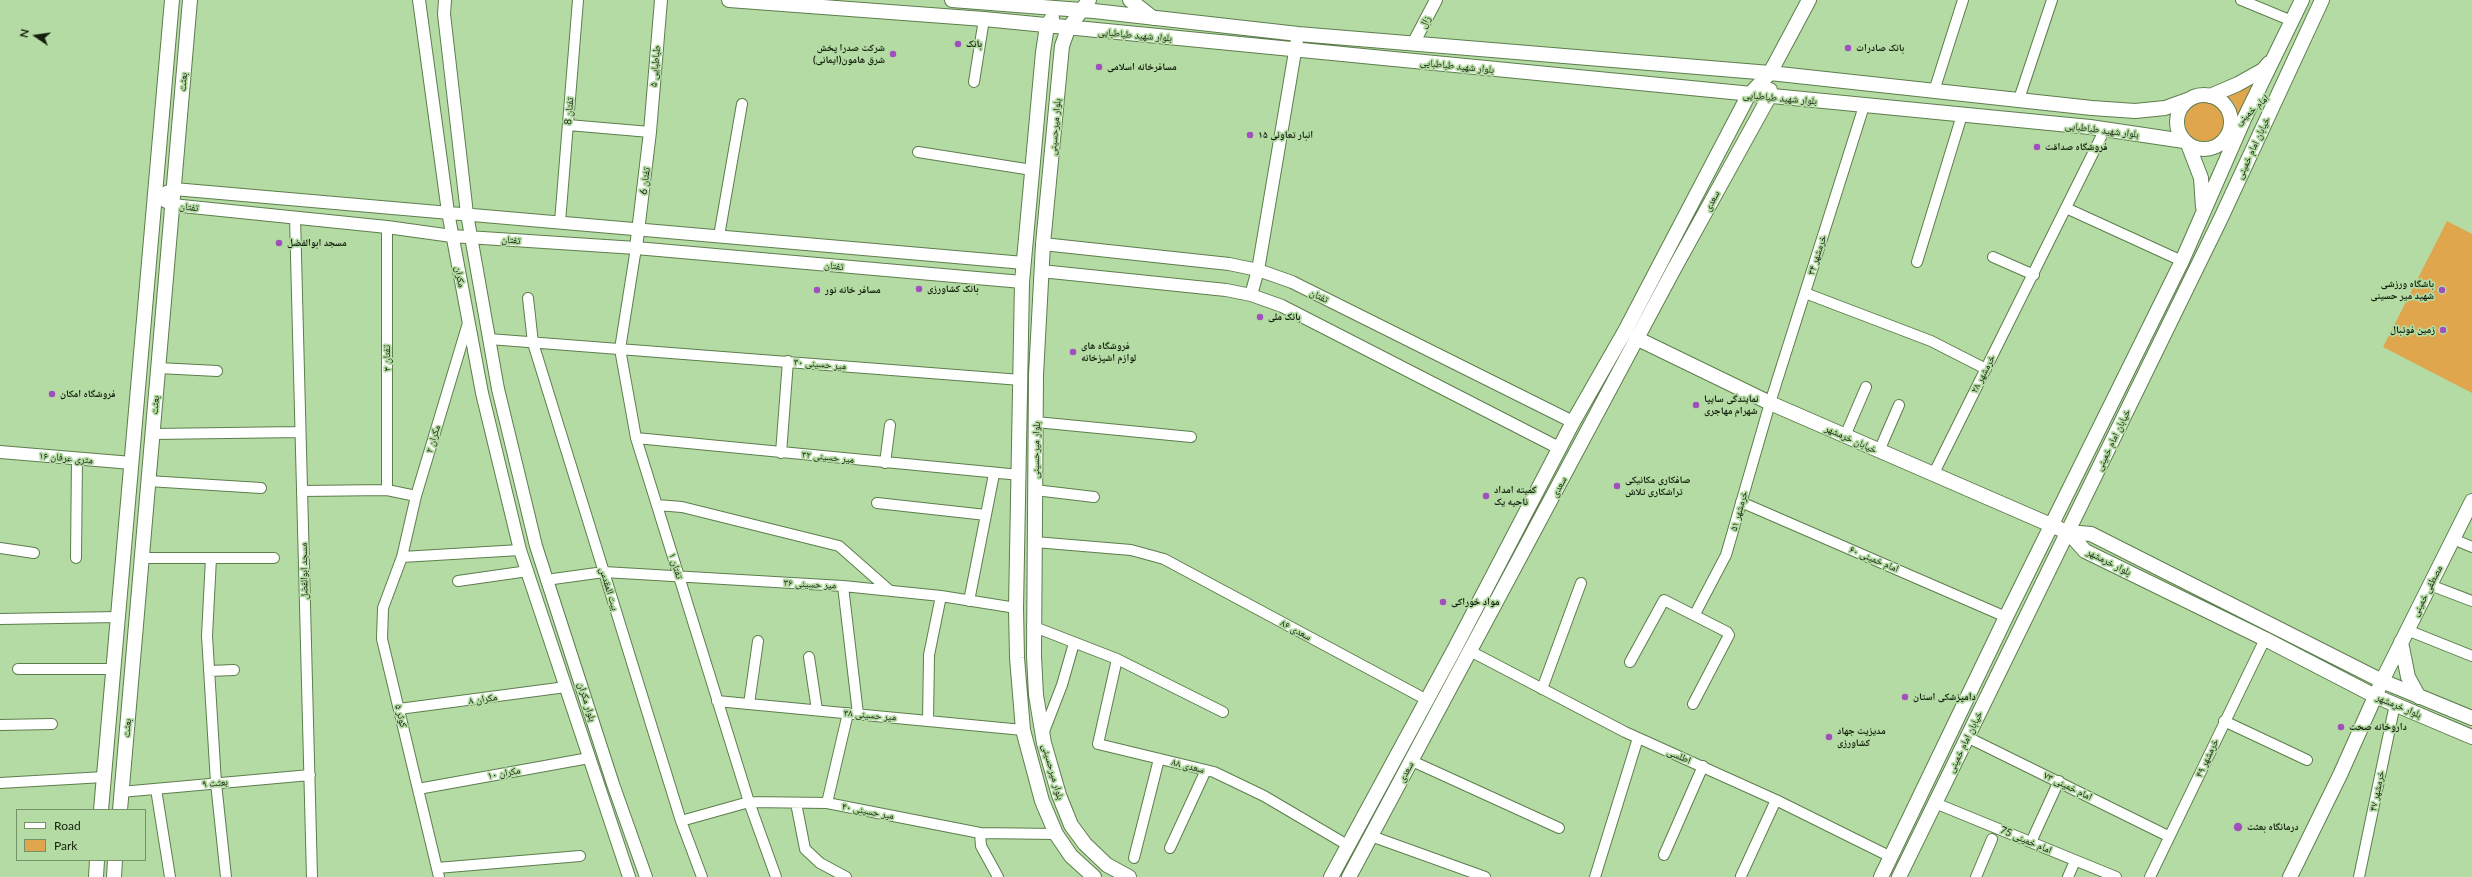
<!DOCTYPE html>
<meta charset="utf-8">
<style>
body{margin:0}
#map{position:relative;width:2472px;height:877px;overflow:hidden;background:#b5dba5;font-family:Lato,sans-serif}
canvas{display:block}
.legend{position:absolute;left:16px;top:809px;width:130px;height:52px;box-sizing:border-box;background:#b5dba5;border:1px solid #749168;margin:0;padding:5px 7px;list-style:none;font-size:12px;color:#13210c}
.legend li{display:flex;align-items:center;gap:8px;height:20px}
.legend b{width:20px;border:1px solid #749168}
.north{position:absolute;left:16px;top:16px;width:40px;height:40px;-webkit-text-stroke:3px #b5dba5;paint-order:stroke;rotate:283deg;font-size:11px;font-weight:700;line-height:16px;text-align:center;color:#13210c}
.north::after{content:'';display:block;margin:auto;width:14px;height:18px;background:#13210c;clip-path:polygon(50% 0,100% 100%,50% 72%,0 100%)}
</style>
<div id="map">
<canvas width="2472" height="877"></canvas>
<ul class="legend">
<li><b style="height:5px;background:#fff"></b>Road</li>
<li><b style="height:11px;background:#dfa64d"></b>Park</li>
</ul>
<div class="north">N</div>
</div>
<script>
const g = document.querySelector('canvas').getContext('2d');
g.lineJoin = 'round';
function paint(path, color) { g.fillStyle = color; g.fill(path, 'evenodd'); }
const shape = rows => new Path2D(rows.map(r => 'M' + r).join(''));
function trace(path, color, width, dash) { g.strokeStyle = color; g.lineWidth = width; g.lineCap = dash ? 'butt' : 'round'; g.setLineDash(dash || []); g.stroke(path); }
function drawText(font, color, halo, rows, align = 'center') {
  g.font = font + ' Lato,"Noto Naskh Arabic",sans-serif'; g.lineWidth = 3.5; g.setLineDash([]); g.textBaseline = 'middle'; g.strokeStyle = halo; g.fillStyle = color; for (const [text, x, y, turn = 0] of rows) {
    g.save(); g.translate(x, y); g.rotate((+turn || 0) * Math.PI / 180); g.textAlign = isNaN(turn) ? turn : align; if (halo) g.strokeText(text, 0, 0); g.fillText(text, 0, 0); g.restore();
  }
}
paint(shape([
 [2258,80,2253,96,2238,114,2235,104,2225,94],
 '2185 122a20 20 0 1 1 40 0a20 20 0 1 1-40 0Z',
 [2447,221,2472,234,2472,393,2383,347]
]), '#dfa64d');
const minor = shape([
 [2241,0,2292,21],
 [974,82,984,19],
 [1934,91,1963,0],
 [2019,99,2052,0],
 [568,125,650,132],
 [918,152,1032,170],
 [2066,208,2182,261],
 [295,217,312,877],
 [560,222,578,0],
 [387,227,387,490],
 [719,236,742,104],
 [636,248,620,349,636,438,749,802,776,877],
 [1993,257,2034,275],
 [1917,262,1962,115],
 [1805,293,1931,341,1986,369],
 [528,298,533,343,681,821,702,877],
 [489,339,1021,380],
 [158,368,217,371],
 [1036,422,1191,437],
 [153,434,300,432],
 [1845,436,1866,387],
 [636,438,1020,475],
 [1879,451,1899,405],
 [781,453,788,361],
 [885,463,890,425],
 [1933,475,2105,129],
 [148,481,261,488],
 [1035,490,1094,497],
 [302,491,387,490,416,496],
 [1741,502,2006,617],
 [877,503,986,515],
 [657,505,682,507,839,546,889,590],
 [2453,539,2472,547],
 [1035,542,1131,550,1164,559,1427,700],
 [0,548,34,553],
 [402,557,520,550],
 [76,558,77,458],
 [141,558,274,558],
 [211,558,207,636,216,783,226,877],
 [546,580,604,572,843,586,941,596,1016,608],
 [458,581,528,571],
 [2430,585,2472,601],
 [843,586,858,714],
 [969,601,994,474],
 [1695,614,1726,555,1770,403,1864,106],
 [0,619,118,617],
 [1032,626,1117,659,1223,712],
 [2407,630,2472,656],
 [1470,651,1625,732,1776,800,1891,857],
 [809,657,817,710],
 [1117,659,1098,744,1214,772,1264,796,1349,846],
 [1630,662,1664,600,1727,632,1729,635,1693,704],
 [18,669,114,669],
 [209,671,234,670],
 [1542,689,1581,583],
 [717,701,1023,730],
 [749,704,758,641],
 [399,709,566,687],
 [928,721,929,655,941,596],
 [2224,721,2307,760],
 [0,725,52,724],
 [1043,734,1062,685,1074,643],
 [1967,737,2168,836],
 [1412,761,1559,828],
 [0,783,104,777],
 [156,789,170,877],
 [418,789,589,758],
 [121,792,310,775],
 [796,803,805,849,820,863,846,877],
 [827,803,848,713],
 [1935,803,2116,877],
 [681,821,749,802,827,803,980,833,1056,834],
 [980,833,981,846,998,877],
 [1371,836,1485,877],
 [2031,842,2059,781],
 [1170,848,1206,770],
 [1664,855,1703,766],
 [1134,858,1159,759],
 [437,868,580,856],
 [1741,876,1776,800],
 [439,877,382,639,383,608,402,557,416,496,468,323],
 [1595,877,1638,738],
 [1976,877,1992,839],
 [2068,877,2075,861],
 [2150,877,2265,639],
 [2359,877,2395,704]
]);
const tertiary = shape([
 [419,0,448,212,482,393,520,550,629,877],
 [445,0,444,14,467,214,498,389,536,546,613,784,646,877],
 [1413,44,1436,0],
 [166,192,174,189,1024,263],
 [155,196,172,205,387,227,452,236,636,248,1022,282],
 [1043,244,1229,264,1258,270,1292,282,1573,422],
 [636,248,650,132,661,0],
 [1041,271,1226,290,1251,295,1282,306,1559,448],
 [1251,295,1258,270,1298,34],
 [0,452,132,463]
]);
const secondary = shape([
 [729,0,984,19,2090,127,2184,141],
 [952,0,1094,11,1298,34,1770,73,2092,108,2135,111,2165,108,2190,99],
 [1089,0,1068,29,1062,46,1043,244,1036,375,1034,656,1036,695,1044,743,1059,795,1071,825,1085,844,1107,865,1129,877],
 [1130,0,1153,18],
 [1052,18,1047,26,1043,52,1022,282,1016,608,1017,658,1023,730,1042,801,1056,834,1071,856,1094,877],
 '2177 122a27 27 0 1 1 54 0a27 27 0 1 1-54 0Z',
 [2210,96,2238,84,2263,70,2269,63],
 [2188,144,2201,178,2203,207],
 [1638,339,1770,403,2060,529],
 [2401,642,2408,677,2419,697],
 [2472,718,2382,681,2091,534,2068,532,2085,551,2265,639,2375,696,2472,737],
 [101,810,172,0],
 [120,810,190,0],
 [96,877,97,860],
 [114,877,115,860],
 [1331,877,1455,648,1573,422,1625,331,1748,96,1770,73,1809,0],
 [1349,877,1674,269,1769,97,1770,90],
 [1881,877,2006,617,2182,261,2245,117,2302,0],
 [1899,877,2221,218,2322,0],
 [2290,877,2340,775,2382,681,2472,501]
]);
trace(minor, '#5c7e4c', 12);
trace(tertiary, '#5c7e4c', 14);
trace(secondary, '#5c7e4c', 16);
trace(minor, '#fff', 10);
trace(tertiary, '#fff', 12);
trace(secondary, '#fff', 14);
for (const [x, y, r, color] of [
 [958,44,4,"#a14fbe"],
 [1848,48,4,"#a14fbe"],
 [893,54,4,"#a14fbe"],
 [1099,67,4,"#a14fbe"],
 [1250,135,4,"#a14fbe"],
 [2037,147,4,"#a14fbe"],
 [279,243,4,"#a14fbe"],
 [919,289,4,"#a14fbe"],
 [817,290,4,"#a14fbe"],
 [2442,290,4,"#a14fbe"],
 [1260,317,4,"#a14fbe"],
 [2443,330,4,"#a14fbe"],
 [1073,352,4,"#a14fbe"],
 [52,394,4,"#a14fbe"],
 [1696,405,4,"#a14fbe"],
 [1617,486,4,"#a14fbe"],
 [1486,496,4,"#a14fbe"],
 [1443,602,4,"#a14fbe"],
 [1905,697,4,"#a14fbe"],
 [2341,727,4,"#a14fbe"],
 [1829,737,4,"#a14fbe"],
 [2238,827,5,"#a14fbe"]
]) { const dot = new Path2D(); dot.arc(x, y, r, 0, 2 * Math.PI); g.fillStyle = color; g.fill(dot); trace(dot, '#b5dba5', 1.5); }
drawText('10px', '#13210c', '#b5dba5', [
 ["زال",1425,22,-62],
 ["بلوار شهید طباطبایی",1135,35,5],
 ["طباطبایی ۵",655,66,-85],
 ["بلوار شهید طباطبایی",1457,66,6],
 ["بعثت",183,82,-85],
 ["بلوار شهید طباطبایی",1780,98,5],
 ["امام خمینی",2252,110,-41],
 ["تفتان 8",569,111,-85],
 ["بلوار میرحسینی",1055,127,-85],
 ["بلوار شهید طباطبایی",2102,130,7],
 ["خیابان امام خمینی",2253,148,-65],
 ["تفتان 6",645,181,-83],
 ["سعدی",1712,201,-61],
 ["تفتان",189,207,6],
 ["تفتان",511,240,4],
 ["خرمشهر ۳۴",1817,255,-72],
 ["تفتان",834,266,5],
 ["مکران",460,277,80],
 ["تفتان",1319,296,26],
 ["تفتان ۳",387,358,-90],
 ["میر حسینی ۳۰",820,364,5],
 ["خرمشهر ۲۸",1983,374,-63],
 ["بعثت",155,405,-85],
 ["مکران ۲",433,439,-73],
 ["خیابان خرمشهر",1851,439,24],
 ["خیابان امام خمینی",2113,440,-64],
 ["بلوار میرحسینی",1036,450,-89],
 ["میر حسینی ۳۲",828,457,6],
 ["۱۶ متری عرفان",66,458,5],
 ["سعدی",1559,487,-61],
 ["خرمشهر ۵۱",1739,511,-74],
 ["امام خمینی ۶۰",1874,559,23],
 ["بلوار خرمشهر",2109,562,27],
 ["تفتان ۱",676,566,73],
 ["مسجد ابوالفضل",304,571,-91],
 ["میر حسینی ۳۶",810,584,3],
 ["بیت المقدس",609,589,73],
 ["مصطفی خمینی",2427,591,-63],
 ["سعدی ۸۶",1296,630,28],
 ["مکران ۸",483,699,-8],
 ["بلوار مکران",587,702,73],
 ["بلوار خرمشهر",2399,706,23],
 ["میر حسینی ۳۸",870,715,5],
 ["کوثر ۵",401,716,76],
 ["بعثت",127,728,-85],
 ["خیابان امام خمینی",1965,742,-64],
 ["اطلسی",1679,756,23],
 ["خرمشهر ۴۹",2207,758,-65],
 ["سعدی ۸۸",1188,766,14],
 ["بلوار میرحسینی",1053,772,74],
 ["سعدی",1406,772,-61],
 ["مکران ۱۰",504,773,-10],
 ["بعثت ۹",215,783,-5],
 ["امام خمینی ۷۳",2068,786,26],
 ["خرمشهر ۴۷",2377,791,-78],
 ["میر حسینی ۴۰",868,811,11],
 ["امام خمینی 75",2026,840,23]
]);
drawText('bold 10px', '#13210c', '#b5dba5', [
 ["بانک",966,44],
 ["شرکت صدرا پخش",885,48,"right"],
 ["شرق هامون(ایمانی)",885,60,"right"],
 ["بانک صادرات",1856,48],
 ["مسافرخانه اسلامی",1107,67],
 ["انبار تعاونی ۱۵",1258,135],
 ["فروشگاه صداقت",2045,147],
 ["مسجد ابوالفضل",287,243],
 ["باشگاه ورزشی",2434,284,"right"],
 ["شهید میر حسینی",2434,296,"right"],
 ["بانک کشاورزی",927,289],
 ["مسافر خانه نور",825,290],
 ["بانک ملی",1268,317],
 ["زمین فوتبال",2435,330,"right"],
 ["فروشگاه های",1081,346],
 ["لوازم اشپزخانه",1081,358],
 ["فروشگاه امکان",60,394],
 ["نمایندگی سایپا",1704,399],
 ["شهرام مهاجری",1704,411],
 ["صافکاری مکانیکی",1625,480],
 ["تراشکاری تلاش",1625,492],
 ["کمیته امداد",1494,490],
 ["ناحیه یک",1494,502],
 ["مواد خوراکی",1451,602],
 ["دامپزشکی استان",1913,697],
 ["داروخانه صحت",2349,727],
 ["مدیزیت جهاد",1837,731],
 ["کشاورزی",1837,743],
 ["درمانگاه بعثت",2247,827]
], 'left');
</script>
